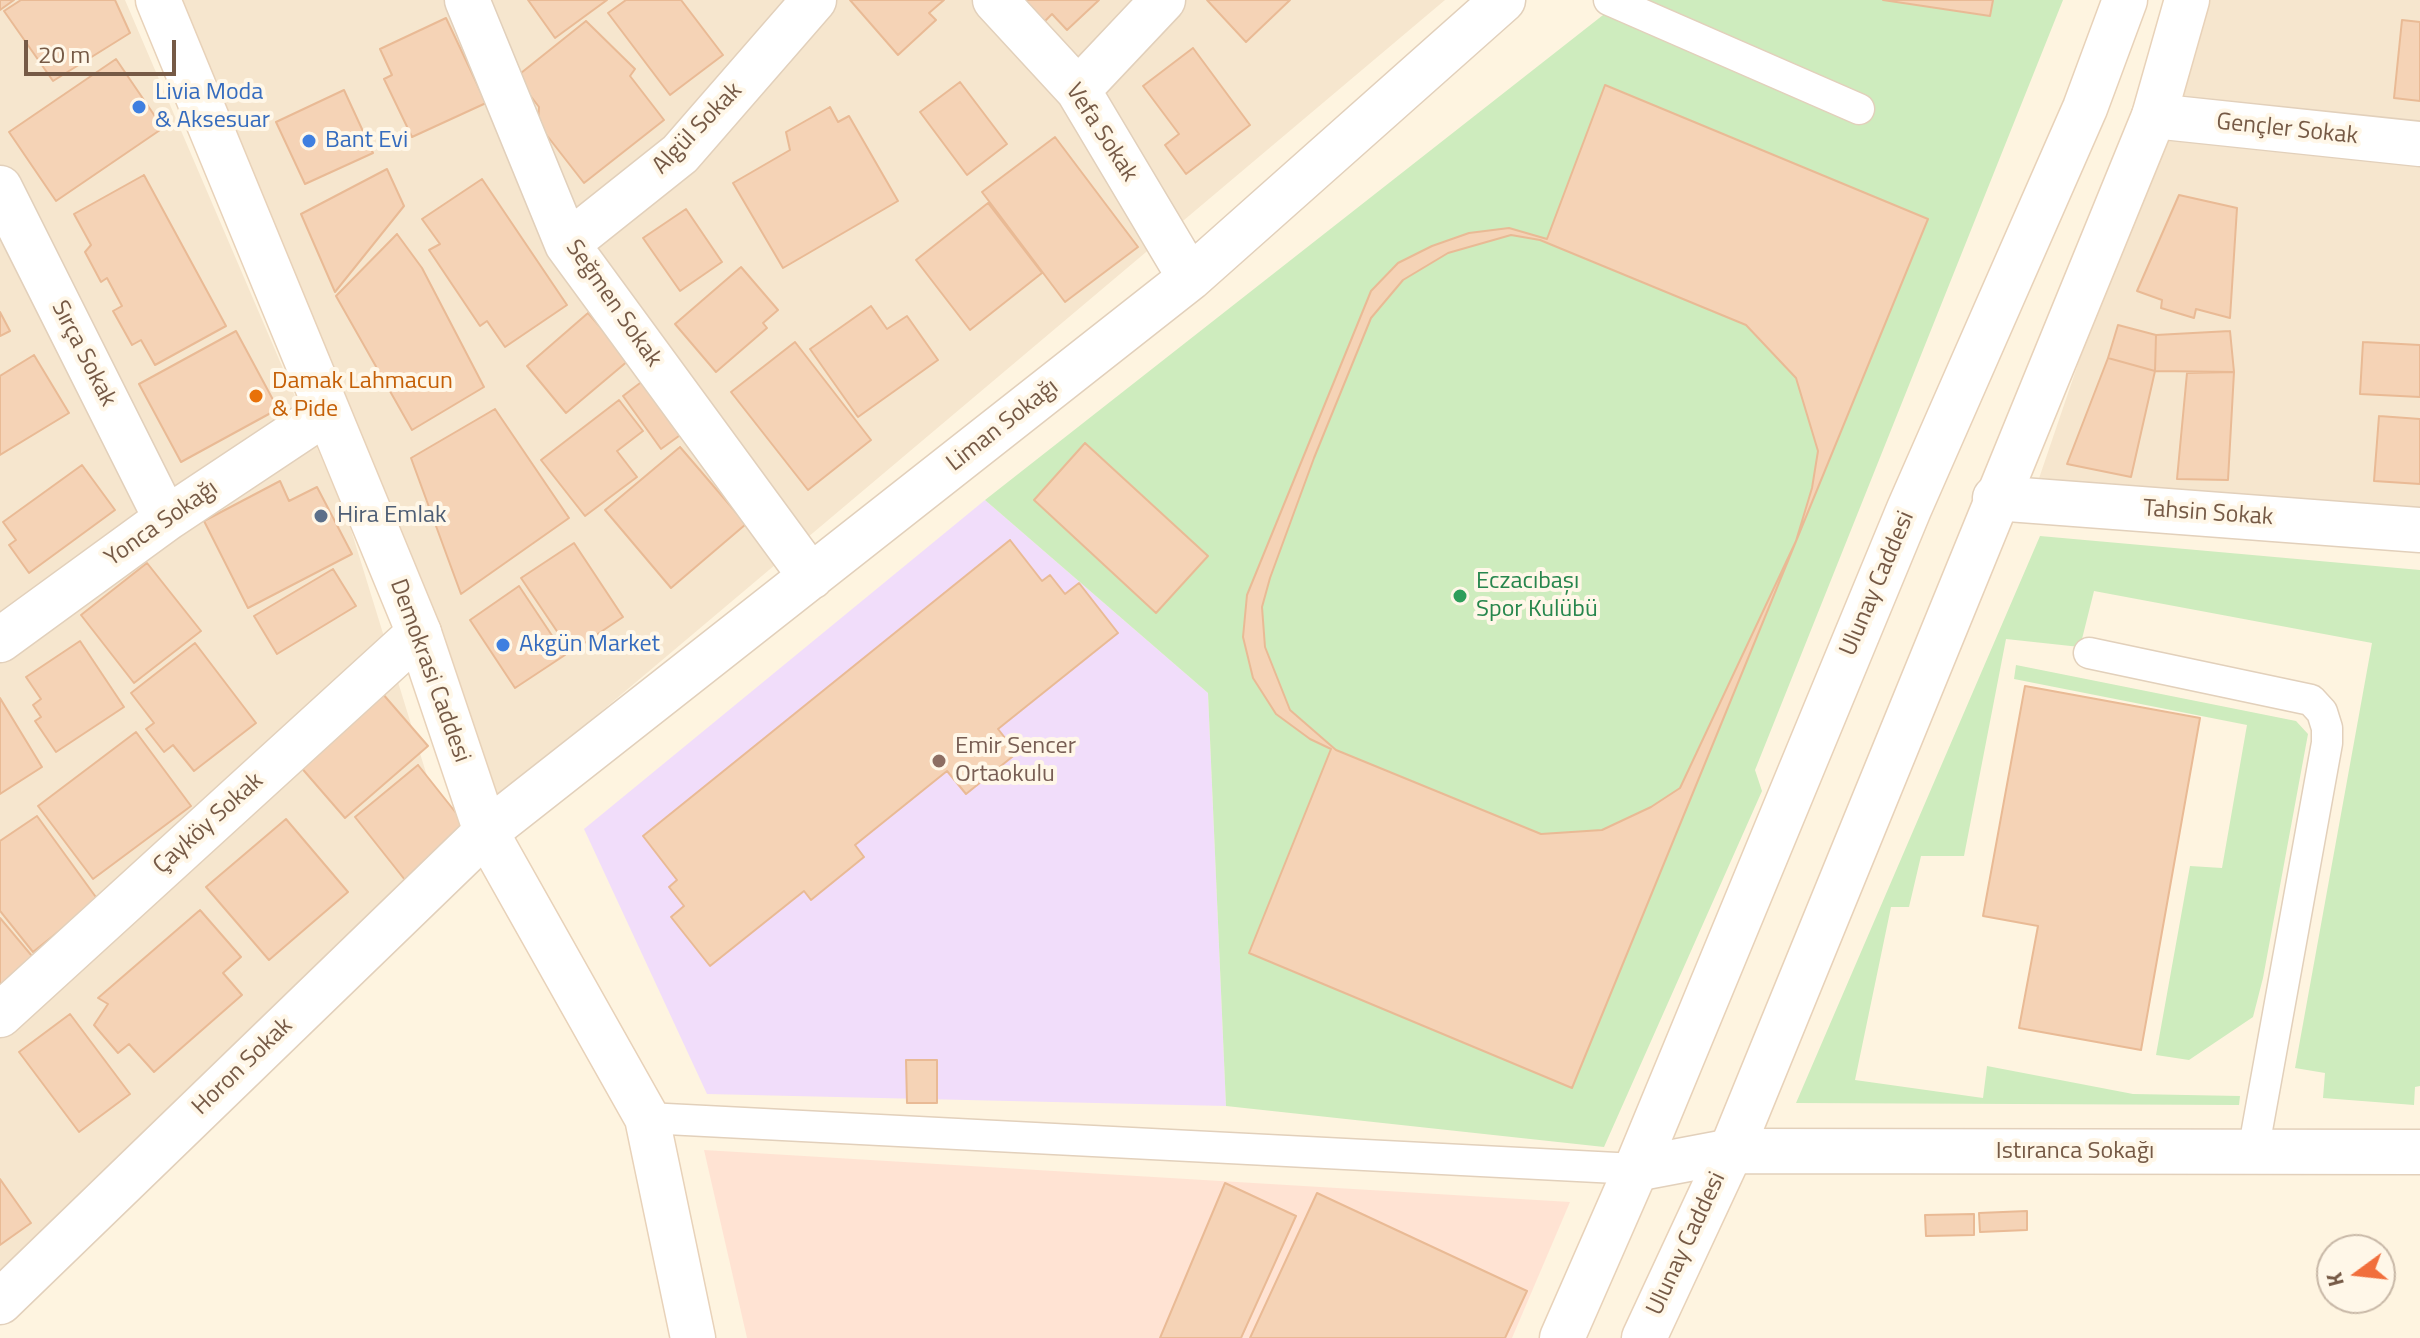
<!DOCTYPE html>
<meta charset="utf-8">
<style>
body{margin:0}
#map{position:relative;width:2420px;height:1338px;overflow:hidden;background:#fef4e0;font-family:"Titillium Web",sans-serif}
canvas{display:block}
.north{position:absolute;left:2316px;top:1234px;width:80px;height:80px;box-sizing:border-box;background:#fff7e8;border:2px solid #c8b8a7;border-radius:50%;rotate:255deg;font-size:22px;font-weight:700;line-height:32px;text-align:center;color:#765a46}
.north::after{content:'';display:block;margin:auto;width:28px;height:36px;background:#f16f3c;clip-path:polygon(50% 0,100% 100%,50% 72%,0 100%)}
.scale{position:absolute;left:24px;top:40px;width:152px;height:36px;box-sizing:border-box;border:4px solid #765a46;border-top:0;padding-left:10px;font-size:24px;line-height:28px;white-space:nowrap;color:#765a46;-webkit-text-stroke:6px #fff7e8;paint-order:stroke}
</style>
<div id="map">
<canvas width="2420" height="1338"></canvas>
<div class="north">K</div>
<div class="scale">20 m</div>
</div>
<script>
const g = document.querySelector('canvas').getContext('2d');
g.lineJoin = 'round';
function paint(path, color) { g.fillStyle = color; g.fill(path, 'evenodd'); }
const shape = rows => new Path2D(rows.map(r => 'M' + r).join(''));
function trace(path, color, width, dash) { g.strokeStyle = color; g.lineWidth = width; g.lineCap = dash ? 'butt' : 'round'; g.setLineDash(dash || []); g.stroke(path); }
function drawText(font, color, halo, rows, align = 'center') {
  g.font = font + ' "Titillium Web",sans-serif'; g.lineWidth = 8; g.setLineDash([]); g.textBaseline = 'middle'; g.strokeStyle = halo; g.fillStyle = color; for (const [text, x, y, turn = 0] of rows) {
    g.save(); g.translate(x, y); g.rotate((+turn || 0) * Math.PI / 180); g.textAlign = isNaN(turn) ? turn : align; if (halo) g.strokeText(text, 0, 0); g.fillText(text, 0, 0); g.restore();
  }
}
paint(shape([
 [0,0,125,0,348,520,448,844,0,1289],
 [166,0,1445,0,495,801],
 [2202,0,2420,0,2420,523,2034,493]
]), '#f6e6ce');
paint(shape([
 [704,1150,1570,1202,1512,1338,747,1338]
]), '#ffe3d3');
paint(shape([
 [985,500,1208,693,1226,1106,707,1094,584,829]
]), '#f1ddfa');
paint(shape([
 [1614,0,2063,0,1755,770,1762,791,1604,1147,1226,1106,1208,693,985,500,1612,8],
 [2040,536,2420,570,2420,1086,2415,1087,2414,1105,2323,1098,2325,1073,2295,1068,2372,643,2094,591,2080,647,2006,639,1964,856,1921,856,1909,907,1891,907,1855,1080,1983,1098,1987,1066,2133,1094,2240,1096,2239,1105,1796,1103],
 [2016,665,2296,721,2308,734,2263,978,2253,1017,2189,1060,2156,1055,2190,866,2222,868,2247,725,2014,679]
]), '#ceecbe');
const building = shape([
 [0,0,14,0,0,10,0,0],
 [21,0,115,0,130,33,53,81,4,11,21,0],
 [528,0,607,0,555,38,528,0],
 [626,0,681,0,723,55,670,95,608,13,626,0],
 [850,0,944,0,929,13,936,20,898,55,850,0],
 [1025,0,1099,0,1067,30,1052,14,1040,26,1025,0],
 [1207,0,1290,0,1246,42,1207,0],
 [1883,0,1993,0,1990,16,1883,0],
 [446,18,486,103,412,137,384,79,392,75,380,49,446,18],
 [2402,20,2420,22,2420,101,2394,98,2402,20],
 [586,21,635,69,630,76,664,120,584,183,538,124,539,107,516,77,586,21],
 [1193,48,1250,125,1186,174,1165,145,1179,134,1143,86,1193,48],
 [116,59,163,128,56,201,9,132,116,59],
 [960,82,1007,144,967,175,920,112,960,82],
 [1605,85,1928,219,1572,1088,1249,953,1331,749,1310,739,1276,714,1253,678,1243,637,1247,595,1371,291,1398,263,1432,246,1469,233,1509,228,1547,239,1605,85],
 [344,90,373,153,305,184,276,122,344,90],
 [830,107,838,122,849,116,898,201,783,268,733,183,790,150,786,132,830,107],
 [1055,137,1138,247,1065,302,982,192,1055,137],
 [387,169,404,206,335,292,301,214,387,169],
 [144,175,226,326,155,365,141,340,132,345,113,311,122,306,107,278,101,282,85,252,91,245,74,214,144,175],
 [482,179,567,305,505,347,487,321,480,326,429,250,440,244,422,219,482,179],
 [2179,195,2237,208,2230,318,2196,309,2194,318,2161,308,2162,300,2137,291,2179,195],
 [988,203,1042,273,970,330,916,260,988,203],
 [686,209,722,262,680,291,643,238,686,209],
 [397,234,422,268,484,387,412,430,336,296,397,234],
 [1511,235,1540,240,1746,325,1796,378,1818,451,1812,488,1796,541,1680,788,1651,807,1602,830,1541,834,1336,750,1290,710,1265,647,1262,607,1270,578,1314,458,1371,318,1403,280,1448,253,1511,235],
 [741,267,778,310,763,323,767,328,716,372,675,324,741,267],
 [871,306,887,329,907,316,938,360,858,417,810,349,871,306],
 [0,312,10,331,0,336,0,312],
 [588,313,629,360,566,413,527,366,588,313],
 [2118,325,2156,335,2155,371,2108,358,2118,325],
 [236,331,278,409,181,462,139,384,236,331],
 [2230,331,2234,372,2155,371,2156,335,2230,331],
 [795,342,871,440,808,490,731,392,795,342],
 [2363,342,2420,345,2420,397,2360,394,2363,342],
 [34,355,69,413,0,455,0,376,34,355],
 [2108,358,2155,371,2131,477,2067,464,2108,358],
 [2234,372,2228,480,2177,479,2187,373,2234,372],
 [644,380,683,433,661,449,623,396,644,380],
 [619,400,643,431,617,451,637,477,585,516,541,460,619,400],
 [495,409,569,518,461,594,411,458,495,409],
 [2379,416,2420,419,2420,484,2374,481,2379,416],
 [1085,443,1208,556,1156,613,1034,500,1085,443],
 [680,447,746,524,671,588,605,510,680,447],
 [82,465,115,510,29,573,9,545,16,540,3,522,82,465],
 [280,481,289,501,317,487,352,554,248,608,204,521,280,481],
 [1010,540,1042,581,1050,575,1065,594,1079,583,1118,633,998,729,1017,753,966,794,947,771,855,845,864,857,811,900,804,891,710,966,671,917,684,906,669,887,677,880,643,836,1010,540],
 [574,543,623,617,571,652,521,578,574,543],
 [147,563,201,631,134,683,81,615,147,563],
 [333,569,356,606,277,654,254,616,333,569],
 [519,586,565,655,515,688,470,620,519,586],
 [80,641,124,707,56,752,35,721,41,717,33,705,41,699,26,677,80,641],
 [195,643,256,723,194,771,173,745,164,752,146,729,154,723,131,693,195,643],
 [2025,686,2200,718,2141,1050,2019,1028,2038,926,1983,916,2025,686],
 [382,693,428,746,345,818,299,765,382,693],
 [0,698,42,767,0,794,0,698],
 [136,732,191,806,93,879,38,806,136,732],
 [418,765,468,828,405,880,355,817,418,765],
 [37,816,98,900,33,952,0,911,0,841,37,816],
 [286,819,348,892,269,960,206,887,286,819],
 [200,910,241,957,223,973,242,995,154,1072,129,1044,118,1053,94,1025,108,1004,98,998,200,910],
 [0,918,37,962,5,988,0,983,0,918],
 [70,1014,130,1094,79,1132,19,1052,70,1014],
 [906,1060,937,1060,937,1103,907,1103,906,1060],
 [0,1179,31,1223,0,1245,0,1179],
 [1225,1183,1296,1216,1241,1338,1160,1338,1225,1183],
 [1317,1193,1527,1291,1505,1338,1250,1338,1317,1193],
 [2027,1211,2027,1230,1980,1232,1979,1213,2027,1211],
 [1974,1214,1974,1235,1926,1236,1925,1215,1974,1214]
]);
paint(building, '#f5d3b6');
trace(building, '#e9ba95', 2);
const lane = shape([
 [1609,0,1859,109],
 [2089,653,2311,700,2322,712,2327,728,2327,743,2253,1152],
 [647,1118,1636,1169]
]);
const street = shape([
 [467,0,567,244,811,577],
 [995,0,1078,90,1190,278],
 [1078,90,1163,0],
 [2154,116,2420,144],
 [0,188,166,519],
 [567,244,680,154,814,0],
 [1995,498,2420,530],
 [0,640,166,519,327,412],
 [0,1015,419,633],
 [1636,1169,1731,1151,2420,1152],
 [0,1302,486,832,1190,278,1503,0]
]);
const secondary = shape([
 [158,0,419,633,486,832,647,1118,693,1338],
 [1562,1338,1636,1169,1909,509,2085,108,2125,0],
 [1644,1338,1731,1151,2154,116,2187,0]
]);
trace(lane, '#e2d0bb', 33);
trace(street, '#e2d0bb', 47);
trace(secondary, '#e8d2b9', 47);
trace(lane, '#fff', 30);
trace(street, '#fff', 44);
trace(secondary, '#fff', 44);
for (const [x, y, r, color] of [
 [139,107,8,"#3f7fe0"],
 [309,141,8,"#3f7fe0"],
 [256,396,8,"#e8710a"],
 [321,516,8,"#5c6f8a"],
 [1460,596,8,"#2e9e5b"],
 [503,645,8,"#3f7fe0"],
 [939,761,8,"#8d6e63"]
]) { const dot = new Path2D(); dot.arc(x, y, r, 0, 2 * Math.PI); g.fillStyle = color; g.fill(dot); trace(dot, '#fff7e8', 3); }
drawText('24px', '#366cbe', '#fff7e8', [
 ["Livia Moda",155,93],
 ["& Aksesuar",155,121],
 ["Bant Evi",325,141],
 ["Akgün Market",519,645]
], 'left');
drawText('24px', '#765a46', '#fff7e8', [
 ["Algül Sokak",698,129,-46],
 ["Gençler Sokak",2287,130,6],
 ["Vefa Sokak",1101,133,57],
 ["Seğmen Sokak",613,304,55],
 ["Sırça Sokak",83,354,63],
 ["Liman Sokağı",1003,426,-38],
 ["Tahsin Sokak",2208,514,4],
 ["Yonca Sokağı",162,524,-35],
 ["Ulunay Caddesi",1878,584,-67],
 ["Demokrasi Caddesi",429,671,70],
 ["Çayköy Sokak",209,824,-42],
 ["Horon Sokak",243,1067,-44],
 ["Istıranca Sokağı",2075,1152],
 ["Ulunay Caddesi",1687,1244,-65]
]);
drawText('24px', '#c56008', '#fff7e8', [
 ["Damak Lahmacun",272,382],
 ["& Pide",272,410]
], 'left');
drawText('24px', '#4e5e75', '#fff7e8', [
 ["Hira Emlak",337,516]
], 'left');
drawText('24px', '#27864d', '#fff7e8', [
 ["Eczacıbaşı",1476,582],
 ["Spor Kulübü",1476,610]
], 'left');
drawText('24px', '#785e54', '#fff7e8', [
 ["Emir Sencer",955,747],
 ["Ortaokulu",955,775]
], 'left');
</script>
